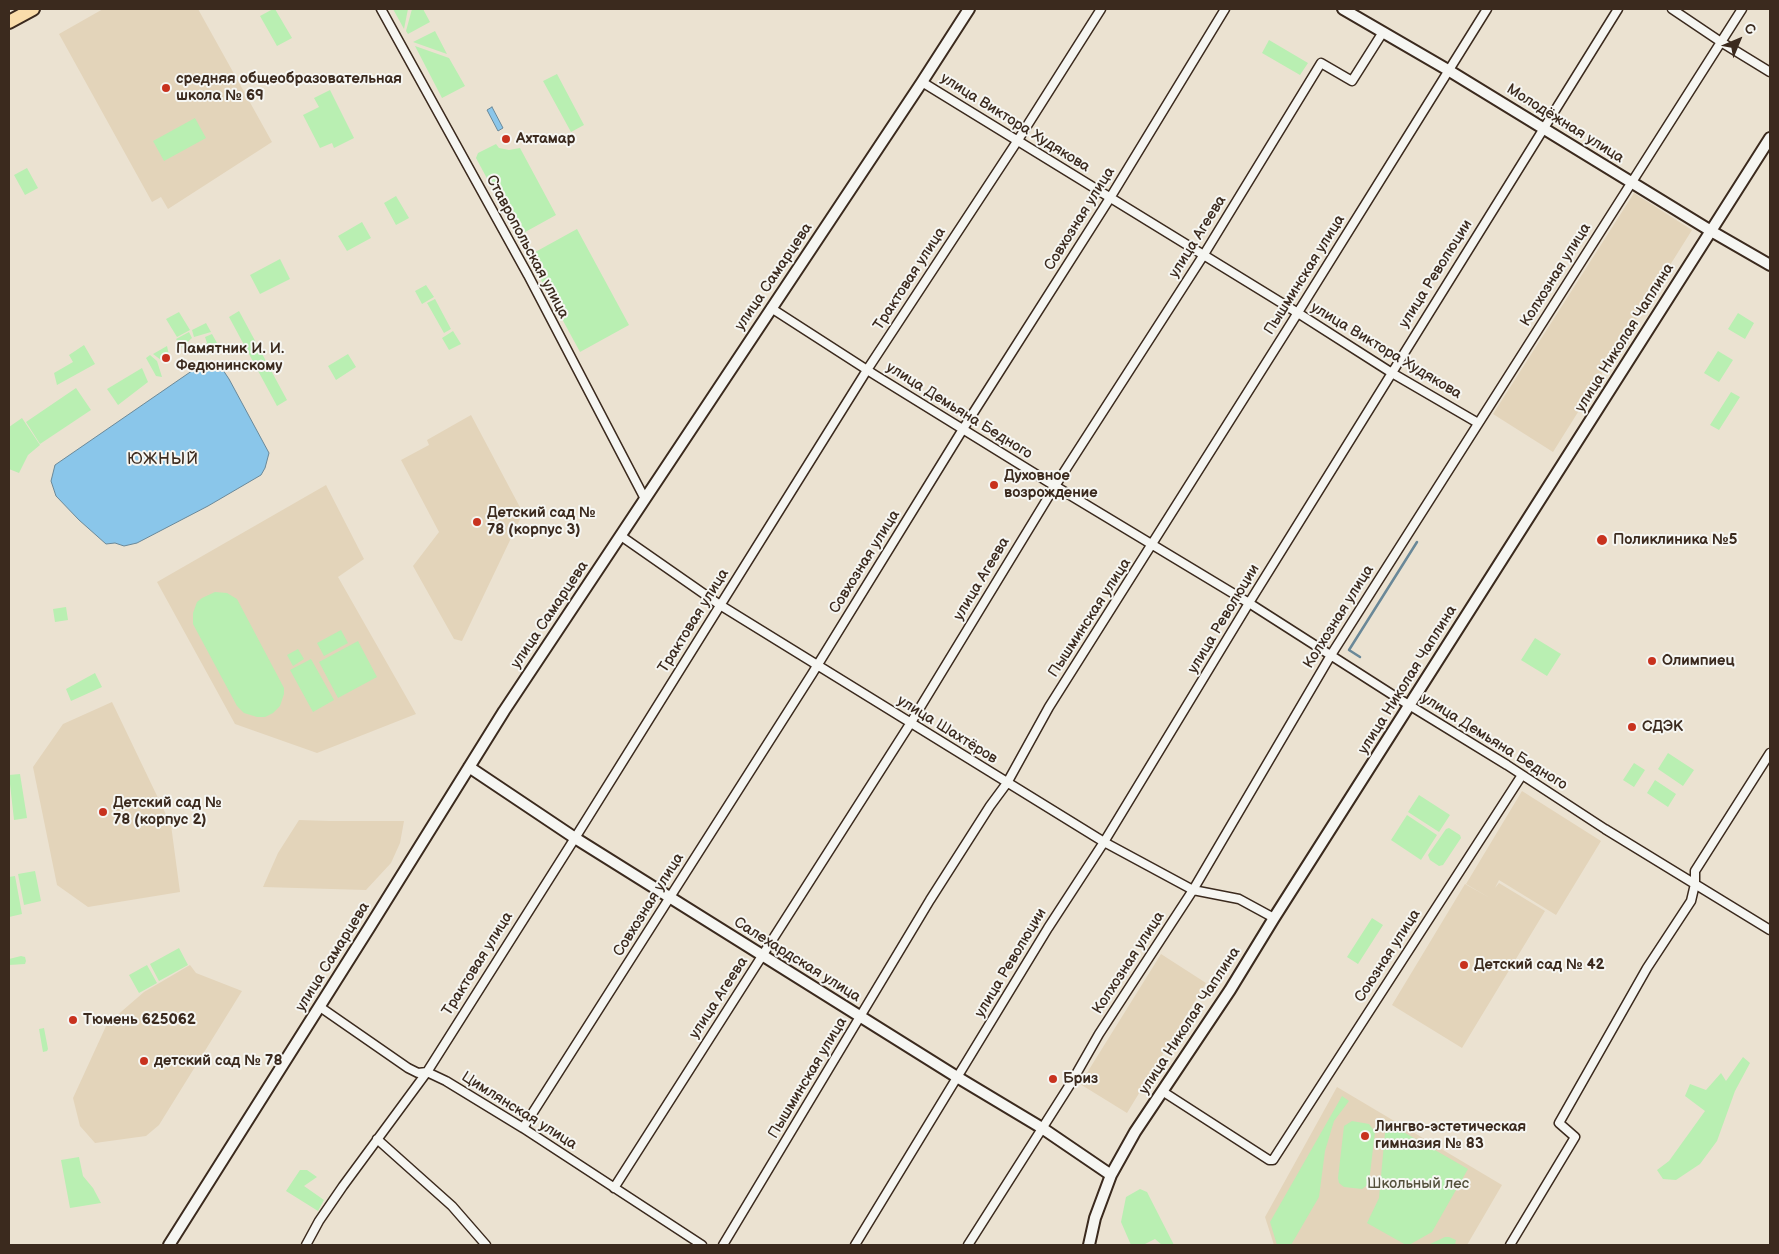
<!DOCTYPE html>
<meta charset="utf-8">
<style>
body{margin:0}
#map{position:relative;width:1779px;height:1254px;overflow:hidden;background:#ebe2d1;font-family:"Balsamiq Sans",sans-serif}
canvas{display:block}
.frame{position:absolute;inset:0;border:10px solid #3b2a1e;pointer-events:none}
.north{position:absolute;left:1714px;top:15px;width:50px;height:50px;-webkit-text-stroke:4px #f6f6f2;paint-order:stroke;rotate:45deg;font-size:14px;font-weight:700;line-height:20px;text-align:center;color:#3b2a1e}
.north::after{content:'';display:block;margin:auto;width:18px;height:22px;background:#3b2a1e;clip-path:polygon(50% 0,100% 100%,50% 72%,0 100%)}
</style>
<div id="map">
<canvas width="1779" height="1254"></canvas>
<div class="frame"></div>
<div class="north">С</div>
</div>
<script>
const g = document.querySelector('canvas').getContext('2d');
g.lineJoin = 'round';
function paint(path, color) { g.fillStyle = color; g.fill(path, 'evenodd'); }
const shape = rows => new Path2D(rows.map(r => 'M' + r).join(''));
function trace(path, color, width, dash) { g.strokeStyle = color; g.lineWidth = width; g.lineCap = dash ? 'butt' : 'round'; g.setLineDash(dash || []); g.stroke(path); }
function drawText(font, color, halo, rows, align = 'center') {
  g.font = font + ' "Balsamiq Sans",sans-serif'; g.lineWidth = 4; g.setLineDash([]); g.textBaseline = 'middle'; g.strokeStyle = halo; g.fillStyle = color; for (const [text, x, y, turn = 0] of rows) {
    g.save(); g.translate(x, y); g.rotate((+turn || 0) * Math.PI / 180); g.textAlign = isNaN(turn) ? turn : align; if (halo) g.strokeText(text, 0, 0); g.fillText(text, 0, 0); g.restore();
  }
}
paint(shape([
 [103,9,198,9,272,142,168,209,161,197,152,202,59,34],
 [1634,193,1692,230,1553,452,1493,414],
 [471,415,523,513,462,641,454,639,413,566,439,532,401,460,429,445,427,440],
 [326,485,364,559,338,577,416,714,317,753,235,724,157,582],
 [112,702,171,825,180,892,88,907,57,885,33,767,63,724],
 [1522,791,1601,841,1556,915,1499,880,1495,888,1499,883,1545,911,1462,1048,1392,1005,1465,884,1490,898,1466,884],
 [299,820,329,821,404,821,400,843,391,863,366,890,263,887,278,853],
 [1161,954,1206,983,1127,1113,1080,1084],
 [190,965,196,973,242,991,159,1125,146,1136,95,1143,80,1126,73,1098,107,1024,144,992],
 [1337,1087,1502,1185,1467,1245,1274,1245,1265,1217]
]), '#e3d4ba');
paint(shape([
 [273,9,275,9,292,38,277,46,260,16],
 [394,9,408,9,404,29,393,9],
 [412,9,423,9,430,22,408,34,406,31],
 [435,31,447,54,413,42],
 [1269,40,1308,63,1300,75,1262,53],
 [415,46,449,58,465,86,442,98],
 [557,74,584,125,571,132,543,81],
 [330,90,354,138,334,148,332,143,320,148,303,115,319,107,314,98],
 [195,118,206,138,164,161,153,141],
 [496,144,499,148,509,150,520,148,556,215,518,236,476,158,478,153],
 [27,168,38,188,25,195,14,175],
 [396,196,409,218,396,225,384,203],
 [362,222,371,238,347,251,338,236],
 [577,229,629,325,580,352,528,256],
 [280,259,290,279,260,294,250,275],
 [426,285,434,297,422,304,415,291],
 [435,299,451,329,444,333,427,303],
 [239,311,287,400,277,406,229,317],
 [179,312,190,330,177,337,166,319],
 [1738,313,1754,323,1745,339,1728,329],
 [206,323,211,332,194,337,192,330],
 [453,331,461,344,449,350,442,338],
 [189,332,192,338,182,347,176,339],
 [212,334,222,352,207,350,198,354,196,350,204,347,207,343,205,337],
 [84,345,95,364,57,385,54,373,73,362,69,355],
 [167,346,169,355,161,360,153,354],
 [1718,351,1733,360,1719,382,1704,373],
 [348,354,356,367,336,380,328,366],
 [150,355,157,361,162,377,156,376,146,358],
 [142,368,148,382,118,405,107,389],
 [76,388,91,410,40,444,26,422],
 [1731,392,1740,397,1719,430,1710,425],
 [22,418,40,445,28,455,19,473,9,469,9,427],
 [215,592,227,593,237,599,284,688,284,694,280,706,273,713,265,717,257,717,244,713,237,706,193,624,193,613,197,602,202,598],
 [66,607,68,620,55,622,53,609],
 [341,630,348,643,324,656,317,643],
 [1535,638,1561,654,1547,676,1521,660],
 [358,641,377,677,338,698,319,662],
 [298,649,304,659,293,666,287,655],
 [311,659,334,700,313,712,290,670],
 [95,673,102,687,71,701,66,689],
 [1668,753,1694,770,1683,786,1658,769],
 [1634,763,1645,770,1634,787,1623,780],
 [20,774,27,818,14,820,9,775],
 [1655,780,1676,794,1668,807,1647,793],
 [1419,795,1450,815,1439,832,1408,812],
 [1407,815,1437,835,1421,860,1391,840],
 [1449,828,1460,835,1461,838,1443,865,1439,866,1430,860,1428,855,1446,829],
 [35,871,41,901,24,905,18,874],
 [15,876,22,914,9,917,9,877],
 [1372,918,1383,925,1358,964,1347,957],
 [179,948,188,965,159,981,150,964],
 [21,956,25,957,26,961,25,964,9,965,9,959],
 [147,965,157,983,139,993,129,975],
 [44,1028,48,1049,47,1051,43,1052,39,1029],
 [1743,1057,1750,1063,1735,1091,1717,1141,1700,1164,1676,1180,1663,1179,1657,1170,1669,1161,1705,1111,1685,1096,1690,1084,1706,1090,1721,1073,1726,1081],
 [1342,1096,1349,1101,1334,1121,1325,1151,1319,1197,1291,1245,1277,1245,1270,1222],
 [1352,1121,1369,1124,1375,1132,1369,1182,1366,1186,1362,1189,1344,1187,1339,1183,1338,1178,1344,1126],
 [1386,1122,1468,1169,1432,1232,1409,1245,1406,1245,1367,1223,1379,1198],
 [79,1157,83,1176,93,1188,101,1203,70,1208,61,1160],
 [300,1170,307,1170,317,1177,304,1186,324,1200,318,1211,286,1191],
 [1140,1189,1147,1192,1174,1245,1162,1245,1155,1239,1143,1245,1131,1245,1121,1222,1126,1197],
 [1445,1237,1449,1237,1456,1240,1455,1245,1428,1245]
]), '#b9efb2');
const water = shape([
 [492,107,503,128,498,131,487,110,492,107],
 [212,364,221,367,229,379,269,453,265,468,261,475,208,506,137,543,124,546,115,543,106,544,79,520,56,496,51,481,55,465,199,366,212,364]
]);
paint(water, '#8ac6ea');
trace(water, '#6a8898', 1);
trace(shape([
 [1360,657,1349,650,1417,542]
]), '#6a8898', 2.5);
const minor = shape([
 [381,9,528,275,645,499],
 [1672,9,1721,42,1770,72],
 [922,82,1298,313,1392,373,1478,423],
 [771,308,875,375,1055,486,1249,603,1396,697,1507,765,1605,829,1770,930],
 [621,536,720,605,1104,842,1193,890,1239,899,1274,918],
 [320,1007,408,1068,418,1073,427,1072,446,1081,523,1128,702,1245],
 [1162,1091,1269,1160,1273,1160,1522,775],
 [523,1128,812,674,963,429,1110,198,1225,9],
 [377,1139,452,1206,486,1245],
 [614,1188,910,724,1055,486,1203,256,1321,63,1352,81,1383,32],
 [306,1245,319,1221,343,1186,427,1072,575,838,867,370,1018,140,1101,9],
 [723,1245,930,900,990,806,1007,783,1049,707,1292,322,1487,9],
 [855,1245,1048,928,1104,842,1249,603,1618,9],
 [968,1245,1071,1083,1099,1034,1193,890,1331,655,1742,9],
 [1510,1245,1575,1137,1559,1123,1647,968,1691,901,1695,884,1695,871,1770,753]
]);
const tertiary = shape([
 [1343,9,1448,70,1711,231,1770,265],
 [469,767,575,838,957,1077,1042,1128,1111,1175],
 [169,1245,369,928,504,711,922,82,969,9],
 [1089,1245,1095,1218,1111,1175,1135,1132,1230,990,1274,918,1770,138]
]);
const primary = shape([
 [9,22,33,9]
]);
trace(minor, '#3b2a1e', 11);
trace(tertiary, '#3b2a1e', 14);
trace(primary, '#3b2a1e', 16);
trace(minor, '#f6f6f2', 8);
trace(tertiary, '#f6f6f2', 10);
trace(primary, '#faddab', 12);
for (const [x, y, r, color] of [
 [166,88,5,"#c8321e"],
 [506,139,5,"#c8321e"],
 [166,358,5,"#c8321e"],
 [994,485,5,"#c8321e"],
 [477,522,5,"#c8321e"],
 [1602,540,6,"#c8321e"],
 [1652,661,5,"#c8321e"],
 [1632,727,5,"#c8321e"],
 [103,812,5,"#c8321e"],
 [1464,965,5,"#c8321e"],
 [73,1020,5,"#c8321e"],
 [144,1061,5,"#c8321e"],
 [1053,1079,5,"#c8321e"],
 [1365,1136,5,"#c8321e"]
]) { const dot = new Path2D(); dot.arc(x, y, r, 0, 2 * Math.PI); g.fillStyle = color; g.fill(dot); trace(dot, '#f6f6f2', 2); }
drawText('bold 15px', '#3b2a1e', '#f6f6f2', [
 ["средняя общеобразовательная",176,79],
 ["школа № 69",176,96],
 ["Ахтамар",516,139],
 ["Памятник И. И.",176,349],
 ["Федюнинскому",176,366],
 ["Духовное",1004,476],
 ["возрождение",1004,493],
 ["Детский сад №",487,513],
 ["78 (корпус 3)",487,530],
 ["Поликлиника №5",1613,540],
 ["Олимпиец",1662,661],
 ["СДЭК",1642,727],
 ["Детский сад №",113,803],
 ["78 (корпус 2)",113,820],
 ["Детский сад № 42",1474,965],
 ["Тюмень 625062",83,1020],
 ["детский сад № 78",154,1061],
 ["Бриз",1063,1079],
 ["Лингво-эстетическая",1375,1127],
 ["гимназия № 83",1375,1144]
], 'left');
drawText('15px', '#3b2a1e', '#f6f6f2', [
 ["улица Виктора Худякова",1015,123,32],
 ["Молодёжная улица",1565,124,32],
 ["Совхозная улица",1080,219,-58],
 ["улица Агеева",1198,237,-58],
 ["Ставропольская улица",527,247,62],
 ["улица Революции",1436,274,-58],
 ["Пышминская улица",1305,275,-58],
 ["Колхозная улица",1556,275,-58],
 ["улица Самарцева",774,277,-56],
 ["Трактовая улица",910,279,-57],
 ["улица Николая Чаплина",1625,338,-58],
 ["улица Виктора Худякова",1386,351,31],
 ["улица Демьяна Бедного",959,411,32],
 ["Совхозная улица",865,562,-58],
 ["улица Агеева",982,579,-59],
 ["улица Самарцева",550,615,-56],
 ["Колхозная улица",1339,617,-58],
 ["Пышминская улица",1090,618,-57],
 ["улица Революции",1224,619,-59],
 ["Трактовая улица",694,621,-58],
 ["улица Николая Чаплина",1408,680,-58],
 ["улица Шахтёров",947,730,32],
 ["улица Демьяна Бедного",1494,742,32],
 ["Совхозная улица",649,905,-58],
 ["Союзная улица",1388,956,-57],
 ["улица Самарцева",333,957,-58],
 ["Салехардская улица",797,960,32],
 ["улица Революции",1011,963,-59],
 ["Колхозная улица",1129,963,-57],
 ["Трактовая улица",478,964,-58],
 ["улица Агеева",719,998,-57],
 ["улица Николая Чаплина",1190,1021,-57],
 ["Пышминская улица",808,1078,-59],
 ["Цимлянская улица",519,1111,32]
]);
drawText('15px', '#54513c', '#f6f6f2', [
 ["Школьный лес",1418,1184]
]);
g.letterSpacing = '1px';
drawText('16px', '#3b2a1e', '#f6f6f2', [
 ["ЮЖНЫЙ",163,460]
]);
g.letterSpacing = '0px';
</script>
